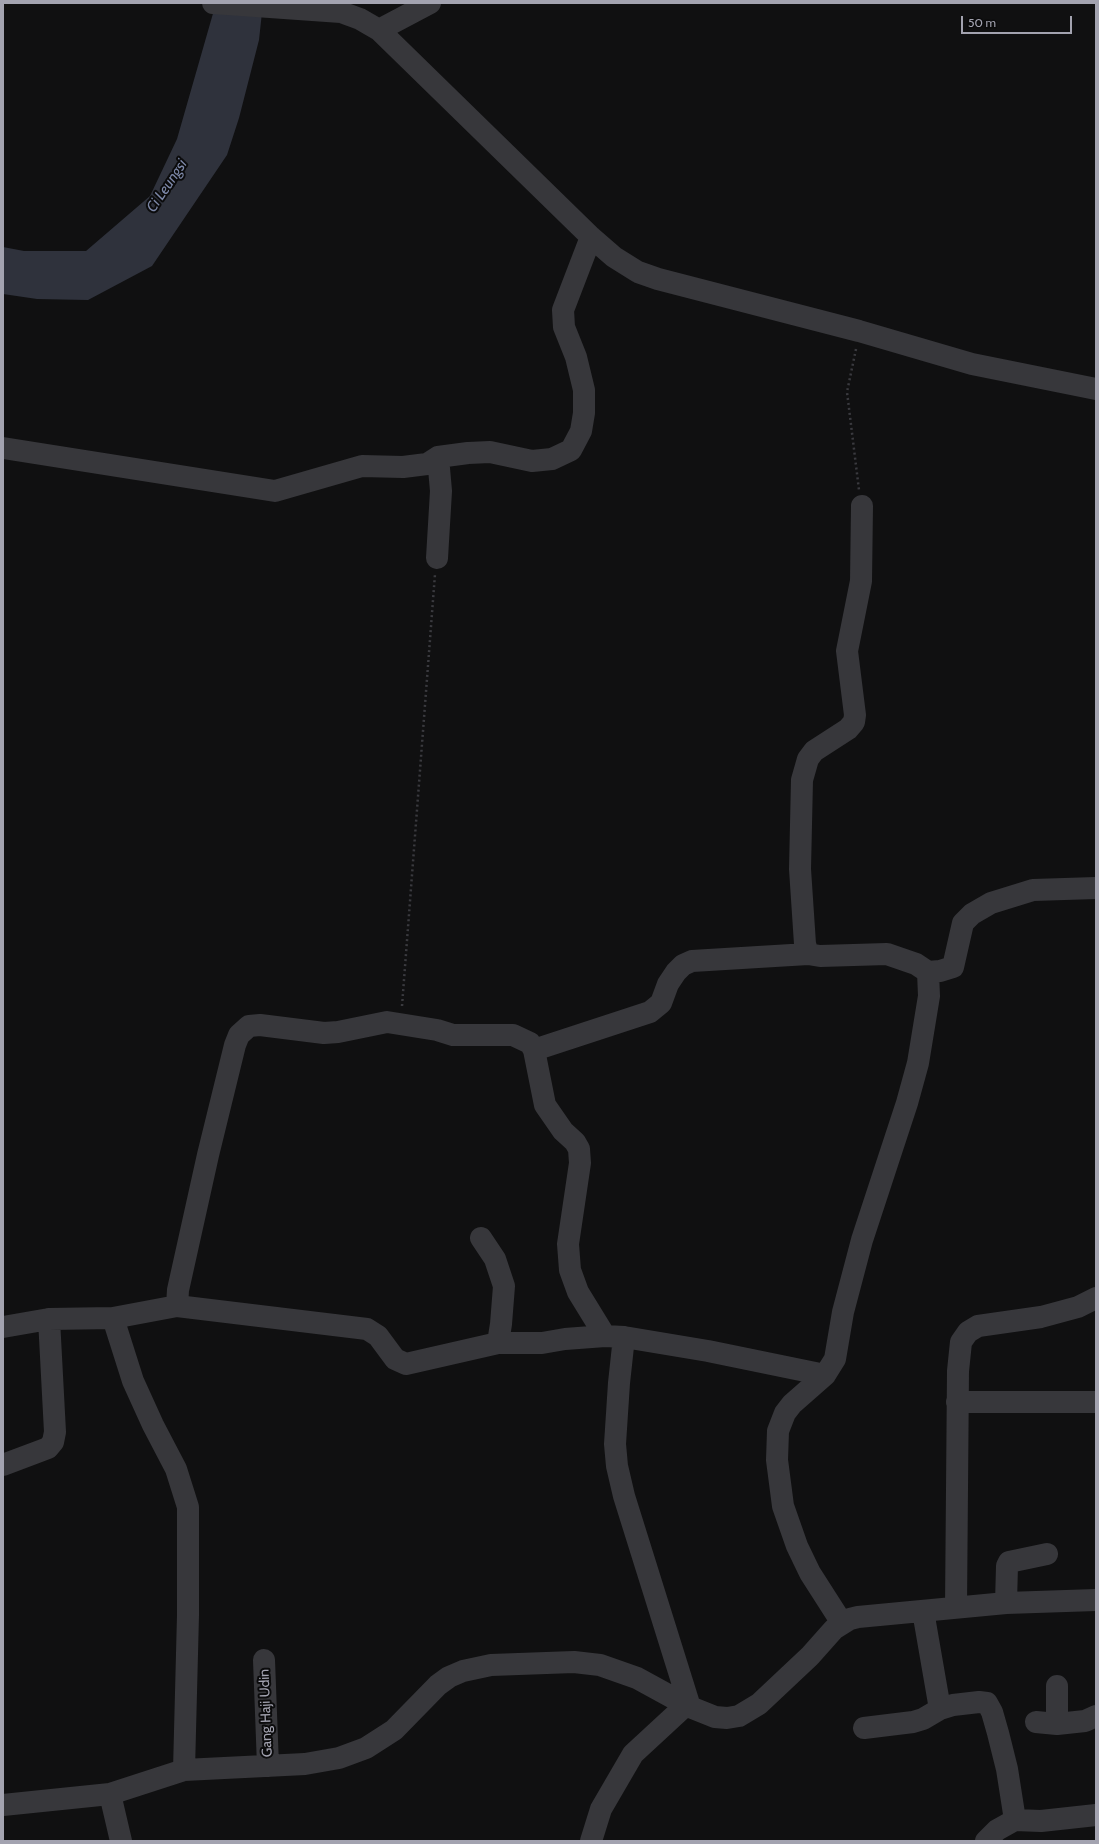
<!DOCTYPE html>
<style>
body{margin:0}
#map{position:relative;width:1099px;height:1844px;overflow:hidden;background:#101011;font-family:Cabin,sans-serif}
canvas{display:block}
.frame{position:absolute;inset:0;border:4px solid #a3a3b0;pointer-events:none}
.scale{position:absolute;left:961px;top:16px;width:111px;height:18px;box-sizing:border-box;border:2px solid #a3a3b0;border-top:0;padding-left:5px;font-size:12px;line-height:14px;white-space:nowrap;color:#a3a3b0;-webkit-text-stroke:3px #0b0b0c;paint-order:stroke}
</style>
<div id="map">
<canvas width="1099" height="1844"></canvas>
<div class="frame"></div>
<div class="scale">50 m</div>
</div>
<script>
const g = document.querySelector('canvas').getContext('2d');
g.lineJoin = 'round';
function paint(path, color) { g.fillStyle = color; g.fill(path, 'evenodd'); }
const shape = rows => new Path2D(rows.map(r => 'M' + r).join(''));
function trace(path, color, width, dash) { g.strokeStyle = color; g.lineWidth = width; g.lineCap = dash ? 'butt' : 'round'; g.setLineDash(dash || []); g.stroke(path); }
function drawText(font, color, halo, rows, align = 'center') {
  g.font = font + ' Cabin,sans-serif'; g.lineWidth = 4; g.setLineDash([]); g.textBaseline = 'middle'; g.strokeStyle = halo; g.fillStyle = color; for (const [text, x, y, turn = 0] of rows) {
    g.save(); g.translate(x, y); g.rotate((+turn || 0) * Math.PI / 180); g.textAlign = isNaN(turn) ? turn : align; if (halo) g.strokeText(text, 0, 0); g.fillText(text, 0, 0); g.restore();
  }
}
paint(shape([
 [216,3,263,3,259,40,239,118,227,155,152,266,88,300,37,299,3,294,3,247,24,251,86,251,150,196,177,139]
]), '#2f323c');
trace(shape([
 [856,349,847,392,859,490],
 [402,1006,435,574]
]), '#3a3a3f', 2.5, [2, 3]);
trace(shape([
 [213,3,341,12,360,19,379,30,591,237,614,257,638,272,658,279,859,331,972,364,1096,389],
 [379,30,430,3],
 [3,448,275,491,362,466,403,467,427,464,438,457,468,453,490,452,532,461,552,459,571,450,581,431,584,413,584,390,576,357,564,327,563,310,591,237],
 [437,558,441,491,438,457],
 [928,972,940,971,953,967,963,923,972,914,991,903,1033,890,1096,888],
 [534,1050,650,1012,661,1003,668,984,676,972,683,965,692,961,808,954],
 [481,1238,495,1259,504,1286,501,1324,498,1343],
 [177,1306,367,1329,378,1336,395,1359,406,1364,498,1343,542,1343,565,1339,605,1336,624,1337,708,1351,825,1375],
 [113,1318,133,1381,153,1425,176,1469,188,1507,188,1615,184,1770],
 [3,1327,49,1319,113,1318,177,1306,178,1290,208,1155,235,1045,239,1035,249,1026,260,1025,324,1033,338,1032,387,1022,437,1030,453,1035,513,1035,530,1043,534,1050,545,1105,563,1131,575,1142,579,1149,580,1163,568,1244,570,1270,578,1292,605,1336],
 [624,1337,619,1383,615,1444,617,1466,624,1496,690,1707],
 [957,1402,1096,1402],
 [3,1465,48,1448,53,1442,55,1432,49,1319],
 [1006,1603,1007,1566,1009,1562,1047,1554],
 [956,1607,958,1371,961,1342,968,1332,978,1326,1041,1317,1078,1307,1096,1298],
 [923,1611,940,1709],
 [842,1623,810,1573,797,1546,783,1506,777,1460,778,1431,785,1413,792,1404,825,1375,835,1359,843,1312,862,1240,907,1103,918,1063,929,996,928,972,916,964,887,954,820,956,808,954,805,944,800,869,802,780,808,759,814,751,848,729,854,722,855,715,847,651,861,581,862,506],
 [264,1660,268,1766],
 [1036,1722,1057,1724,1085,1721,1096,1716],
 [1057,1724,1057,1686],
 [864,1728,913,1722,923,1719,940,1709,953,1705,979,1702,987,1703,992,1712,998,1733,1007,1769,1015,1820],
 [110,1794,121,1841],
 [3,1805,110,1794,184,1770,305,1764,339,1758,366,1748,394,1730,438,1685,449,1677,463,1671,491,1665,574,1662,600,1665,637,1678,690,1707,715,1717,727,1718,739,1716,759,1704,810,1656,834,1629,850,1619,858,1617,1006,1603,1096,1600],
 [591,1841,601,1809,633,1754,686,1705],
 [986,1841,997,1830,1015,1820,1041,1821,1096,1815]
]), '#37373b', 22);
drawText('14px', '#a3a3b0', '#0b0b0c', [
 ["Gang Haji Udin",266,1713,-92]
]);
drawText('italic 15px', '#7d88a8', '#0b0b0c', [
 ["Ci Leungsi",167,186,-56]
]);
</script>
